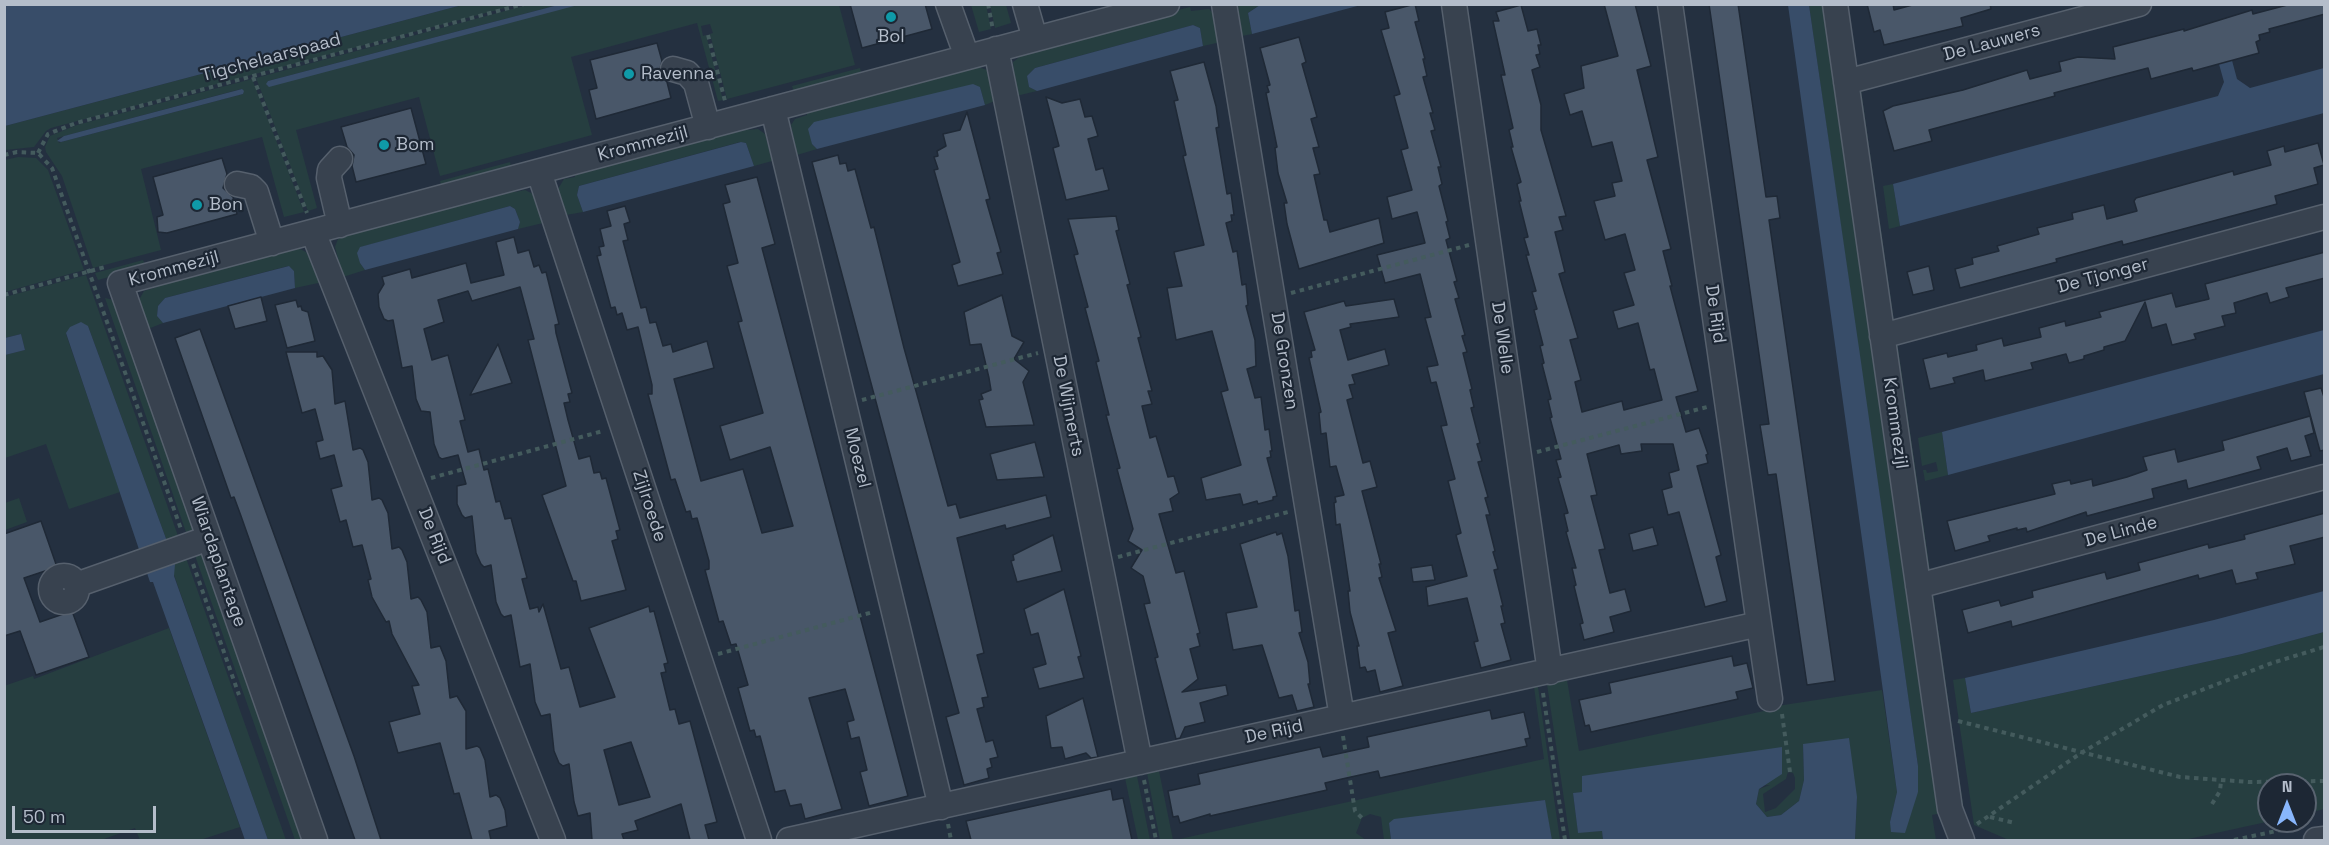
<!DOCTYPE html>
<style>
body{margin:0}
#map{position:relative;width:2329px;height:845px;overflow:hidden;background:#243040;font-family:"Space Grotesk",sans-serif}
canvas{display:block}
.frame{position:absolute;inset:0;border:6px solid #b4bdca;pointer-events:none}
.north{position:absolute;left:2257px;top:773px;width:60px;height:60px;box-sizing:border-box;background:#1d2734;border:2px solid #596370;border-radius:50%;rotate:0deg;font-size:16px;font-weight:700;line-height:24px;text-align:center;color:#b4bdca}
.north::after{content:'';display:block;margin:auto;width:21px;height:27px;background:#88b6fc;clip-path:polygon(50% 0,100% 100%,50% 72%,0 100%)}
.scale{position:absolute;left:12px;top:806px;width:144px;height:27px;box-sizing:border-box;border:3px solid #b4bdca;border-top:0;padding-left:8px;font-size:18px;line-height:21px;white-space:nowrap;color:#b4bdca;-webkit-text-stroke:4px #1d2734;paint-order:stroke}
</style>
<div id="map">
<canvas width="2329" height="845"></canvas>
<div class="frame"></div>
<div class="north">N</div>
<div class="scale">50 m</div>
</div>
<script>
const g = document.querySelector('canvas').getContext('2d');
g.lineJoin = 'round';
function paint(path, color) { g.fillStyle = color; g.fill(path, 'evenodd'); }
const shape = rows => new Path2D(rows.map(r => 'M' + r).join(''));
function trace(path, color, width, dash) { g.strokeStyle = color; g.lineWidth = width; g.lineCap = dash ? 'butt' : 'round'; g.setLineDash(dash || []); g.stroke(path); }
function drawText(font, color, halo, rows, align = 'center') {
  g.font = font + ' "Space Grotesk",sans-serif'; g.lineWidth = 4.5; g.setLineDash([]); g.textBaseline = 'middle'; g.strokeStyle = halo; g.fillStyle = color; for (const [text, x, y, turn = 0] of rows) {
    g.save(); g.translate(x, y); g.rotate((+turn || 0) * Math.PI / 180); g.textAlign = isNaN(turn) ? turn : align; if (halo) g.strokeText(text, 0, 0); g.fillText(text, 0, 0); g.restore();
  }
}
paint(shape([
 [531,4,558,5,268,81,267,86,578,4,839,5,855,65,727,99,710,34,713,33,710,24,701,26,703,36,706,35,723,100,718,101,697,23,571,57,592,135,440,176,419,97,296,130,317,208,308,211,256,78],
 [462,5,516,5,51,128,46,131,34,147,5,150,5,126],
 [971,5,986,5,991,29,979,32],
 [990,5,1006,5,1011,23,995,28],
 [1238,5,1260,5,1248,13,1252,34,1242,36],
 [1809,5,1825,5,1942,813,1932,815,1936,840,1845,840,1855,839,1857,797,1803,745,1804,780,1799,801,1781,815,1767,817,1756,804,1759,789,1770,785,1573,793,1578,832,1602,831,1603,840,1570,840,1547,684,1567,680,1579,751,1764,711,1764,708,1882,690,1897,792,1890,822,1918,792,1918,766],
 [1788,772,1793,773,1795,778,1795,789,1776,808,1765,812,1763,794,1786,779],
 [1190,7,1191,11,1209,9,1214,14,1221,42,1203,46,1200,28,1193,25,1035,68,1027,76,1029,87,1037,91,1016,96,1013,62,1031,48],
 [962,67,964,71,978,67,987,70,995,101,985,105,980,87,812,144,817,149,797,155,791,125,795,119,807,115,806,110],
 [860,68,862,77,795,94,792,86],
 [252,79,304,212,284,217,262,137,141,169,161,250,93,268,62,176,46,152,45,147,50,136,77,125],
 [241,89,243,94,61,142,59,143,57,138],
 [1861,90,1894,322,1891,319,1859,93],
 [746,125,748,130,758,129,765,134,772,161,754,166,746,143,740,142,579,186,577,195,583,212,566,215,558,189,564,179,575,177,574,171],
 [18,157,36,158,48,170,84,270,5,292,5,160],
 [510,162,512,170,442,188,440,181],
 [1893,184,1900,226,1889,229,1883,186],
 [513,187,515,192,525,190,533,194,543,223,518,229,520,222,515,209,510,206,361,247,360,263,365,270,343,277,335,247,338,239,353,234,353,231],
 [287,247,288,251,298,248,306,252,323,282,295,288,294,271,288,266,165,298,158,306,157,316,163,323,148,329,139,300,144,291,157,287,156,282],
 [143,260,146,267,98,280,95,273],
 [86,275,178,536,178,539,168,544,88,326,66,334,120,492,69,509,46,444,5,458,4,355,25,350,21,334,5,338,5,297],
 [105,298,114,300,196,530,188,538],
 [1897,341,1930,571,1926,567,1895,345],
 [1942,432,1948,475,1925,481,1923,470,1926,470,1927,473,1938,471,1936,462,1922,466,1918,438],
 [19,498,27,522,5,530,5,503],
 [193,550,201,550,304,840,295,840],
 [186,558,286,840,268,840,174,575,173,559],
 [1933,593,1964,812,1960,813,1930,597],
 [169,628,240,827,200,840,140,840,135,828,101,840,5,840,4,686,33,676,34,679],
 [2324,632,2324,809,2305,814,2305,785,2269,785,2269,821,2271,821,2184,840,2009,840,1974,825,1953,680,1965,678,1971,713,2242,654],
 [1534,687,1538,687,1560,840,1552,840,1544,800,1389,823,1391,840,1384,840,1381,817,1370,814,1362,818,1356,833,1366,840,1175,840,1544,759],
 [1159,771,1173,840,1160,840,1147,773],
 [1137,776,1150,840,1138,840,1125,778]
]), '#263e40');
paint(shape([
 [5,4,462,4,462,5,5,126],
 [558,5,578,5,269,87,266,84,268,81],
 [1260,5,1260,4,1361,5,1252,34,1248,13],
 [1788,5,1809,5,1861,362,1918,766,1918,792,1905,833,1891,832,1890,822,1897,792],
 [1193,25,1200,28,1203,46,1037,91,1029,87,1027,76,1035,68],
 [2227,42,2237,79,2250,88,2324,68,2324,113,1900,226,1893,184,2218,96,2224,82,2214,46],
 [973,84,980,87,985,105,817,149,812,144,808,129,814,122],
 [242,89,244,91,243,94,61,142,57,141,64,136],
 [741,142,746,143,754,166,583,212,577,195,579,186],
 [510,206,515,209,520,222,518,229,365,270,360,263,357,253,360,247],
 [289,266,294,271,295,288,163,323,157,316,158,306,165,298],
 [81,322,88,326,168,544,175,564,174,576,268,840,245,840,153,582,150,582,66,333,70,327],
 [2324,330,2324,374,1948,475,1942,432],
 [21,334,25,350,5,355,5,338],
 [2324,591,2324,632,2242,654,1971,713,1965,678,2214,620],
 [1849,738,1857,797,1855,839,1603,840,1602,831,1578,833,1573,793,1582,792,1582,776,1782,747,1782,774,1759,789,1756,804,1767,817,1781,815,1799,801,1804,780,1803,744],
 [1545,800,1552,840,1391,840,1389,823,1394,819]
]), '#384d69');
const building = shape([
 [850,4,925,4,932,29,862,48,850,4],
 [1415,4,1419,21,1415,22,1425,59,1423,59,1427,76,1423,77,1433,113,1430,113,1435,130,1431,131,1441,167,1438,167,1442,184,1439,186,1448,221,1446,222,1450,238,1446,240,1457,281,1454,282,1459,298,1455,299,1465,335,1462,336,1467,352,1463,353,1472,389,1470,390,1474,407,1471,408,1480,443,1477,444,1482,461,1478,462,1488,497,1485,498,1490,515,1486,515,1495,551,1493,552,1498,569,1494,570,1503,606,1501,606,1505,623,1501,624,1511,660,1481,668,1474,642,1478,641,1467,598,1428,606,1426,587,1467,576,1456,535,1461,533,1448,481,1455,479,1441,426,1447,425,1436,382,1431,383,1427,367,1438,365,1425,318,1431,317,1420,274,1385,283,1377,255,1425,243,1417,212,1392,219,1387,197,1412,190,1401,150,1408,148,1394,96,1400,94,1381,30,1389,28,1385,12,1415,4],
 [1604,4,1635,4,1651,66,1637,70,1658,157,1647,160,1671,249,1663,251,1672,286,1670,286,1698,391,1676,397,1686,432,1699,428,1708,454,1706,455,1708,463,1697,466,1721,555,1716,557,1727,601,1705,607,1679,512,1668,515,1662,490,1672,487,1669,473,1679,470,1673,444,1641,444,1642,451,1621,454,1619,445,1587,454,1597,495,1591,496,1605,549,1599,550,1610,593,1625,589,1631,611,1610,617,1614,632,1584,640,1580,624,1583,623,1574,586,1576,585,1572,568,1576,568,1566,532,1568,531,1564,514,1568,513,1558,478,1561,477,1556,460,1561,459,1550,418,1552,417,1548,400,1551,399,1542,364,1544,363,1540,346,1543,345,1534,310,1537,309,1532,292,1536,291,1526,255,1529,255,1524,238,1528,237,1519,201,1521,201,1517,184,1521,182,1511,147,1513,147,1509,130,1513,128,1501,75,1505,75,1493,21,1499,21,1496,12,1521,5,1528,31,1537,29,1541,45,1538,45,1540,54,1536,55,1540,67,1532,70,1541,105,1541,130,1566,216,1559,217,1563,230,1555,232,1565,272,1559,274,1578,338,1570,340,1581,380,1575,382,1582,412,1622,401,1624,410,1662,400,1654,369,1650,370,1638,323,1618,329,1613,311,1634,305,1624,273,1635,270,1625,234,1605,240,1594,201,1615,196,1612,183,1622,181,1612,142,1592,147,1582,111,1570,115,1564,94,1584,88,1581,66,1618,56,1604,4],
 [1709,4,1738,4,1766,197,1777,196,1780,218,1769,220,1835,681,1807,685,1776,474,1768,475,1760,425,1769,424,1709,4],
 [1867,4,1893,4,1894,10,1916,4,1990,4,1991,9,1961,18,1963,26,1884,45,1880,30,1874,32,1867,4],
 [2291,4,2325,4,2325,14,2269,29,2270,32,2259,35,2260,40,2256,42,2259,53,2193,71,2192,68,2151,79,2148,68,2106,79,2054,93,2055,96,1929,130,1932,141,1894,151,1883,111,1893,106,1963,90,2027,70,2030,79,2061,71,2059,62,2078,57,2115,59,2113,47,2184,29,2184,31,2252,10,2253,14,2291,4],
 [1299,37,1306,62,1302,64,1317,117,1311,119,1319,147,1313,148,1320,174,1314,175,1324,220,1327,220,1330,232,1379,218,1384,243,1299,269,1287,224,1284,203,1287,203,1278,173,1275,148,1277,147,1266,93,1269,92,1267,86,1270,85,1260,48,1299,37],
 [657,43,662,61,659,73,667,82,671,98,596,119,589,90,597,88,590,60,657,43],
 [1204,62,1216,106,1219,127,1216,128,1227,194,1231,193,1234,215,1231,215,1232,221,1226,223,1233,252,1237,251,1242,285,1246,284,1248,305,1246,306,1255,340,1256,366,1247,369,1255,398,1261,397,1265,430,1269,429,1272,451,1270,451,1271,457,1267,458,1277,496,1273,497,1273,500,1258,504,1257,501,1243,505,1240,494,1206,500,1201,478,1241,465,1221,392,1228,390,1212,331,1176,340,1167,288,1182,286,1174,252,1204,245,1183,156,1186,155,1174,101,1178,100,1170,71,1204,62],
 [1046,97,1062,103,1080,99,1085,117,1092,116,1098,136,1088,139,1096,170,1103,168,1109,190,1066,200,1053,148,1059,146,1046,97],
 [411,108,426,164,356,182,352,166,354,155,347,147,341,127,411,108],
 [967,112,990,199,986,200,1001,252,997,253,1003,274,958,286,952,265,960,262,934,170,938,169,934,157,938,156,937,151,946,146,943,134,960,130,967,112],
 [2318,143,2324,165,2314,168,2318,184,2275,196,2277,204,2123,245,2122,241,2056,259,2057,262,1960,288,1955,269,1973,264,1972,258,1999,251,1997,246,2039,234,2037,228,2073,219,2072,213,2104,205,2107,219,2137,211,2134,201,2136,198,2233,171,2234,175,2271,165,2267,151,2284,146,2285,152,2318,143],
 [838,155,840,164,846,163,848,171,855,169,871,228,874,227,904,348,948,506,956,504,960,518,1046,495,1051,517,1006,529,1005,525,957,538,984,653,977,655,988,697,982,698,984,707,977,709,986,742,993,740,998,757,990,759,992,767,987,769,989,778,964,785,946,717,959,713,812,162,838,155],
 [222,158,227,174,223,188,233,197,237,214,167,233,158,232,157,217,163,215,153,177,222,158],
 [757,177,775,244,762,248,908,796,869,806,860,772,867,770,859,737,851,739,847,722,854,720,845,689,809,698,842,809,805,819,801,804,790,806,785,790,775,792,760,736,756,737,754,730,750,731,738,688,748,685,736,644,731,645,723,621,719,622,705,570,709,569,709,561,697,518,692,519,690,511,686,512,675,479,671,480,648,394,652,394,652,385,638,327,627,330,622,313,617,315,615,307,611,308,597,256,601,255,599,247,604,246,600,229,611,226,607,211,625,206,630,222,624,224,628,240,623,241,641,308,646,307,650,323,656,322,663,346,671,344,673,352,707,341,714,368,674,379,701,481,743,469,762,533,793,526,770,447,730,460,720,426,763,413,738,322,742,321,727,266,738,263,723,204,730,202,725,185,757,177],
 [1116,216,1119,230,1116,231,1130,284,1127,285,1141,337,1138,338,1152,391,1148,391,1152,404,1142,406,1150,438,1156,436,1168,477,1174,476,1179,493,1170,499,1173,511,1159,514,1176,573,1184,571,1200,633,1197,634,1200,646,1190,649,1198,679,1182,692,1226,685,1228,695,1200,703,1205,722,1185,727,1180,738,1176,739,1155,658,1158,657,1144,604,1150,603,1143,576,1131,568,1142,550,1128,541,1133,529,1117,469,1120,468,1106,415,1109,415,1096,362,1099,361,1085,308,1088,307,1074,255,1078,254,1068,219,1116,216],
 [514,237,518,253,529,250,534,267,539,265,542,273,546,272,559,324,555,325,556,333,572,393,568,394,570,402,564,403,568,420,579,459,590,456,594,473,600,472,602,479,606,478,620,530,616,531,618,539,612,541,626,590,581,601,576,581,573,581,542,495,566,486,528,340,534,339,520,287,472,301,468,291,438,300,444,322,424,329,432,360,448,355,465,420,460,421,468,452,479,449,484,470,488,469,496,502,500,501,505,519,511,518,527,578,522,579,530,609,538,607,539,612,543,604,561,669,569,667,580,707,615,697,589,628,649,606,650,612,654,611,668,663,664,664,666,672,661,673,670,710,675,709,679,724,690,721,717,822,705,825,709,840,690,840,681,804,635,821,638,830,622,834,624,840,592,840,590,813,578,816,574,802,569,764,563,766,559,763,554,751,550,714,541,716,535,702,530,664,520,667,511,615,504,617,501,614,496,602,491,565,484,567,481,564,476,553,472,516,465,518,462,515,457,504,457,486,466,484,458,455,442,459,439,457,434,444,430,412,421,411,416,399,412,366,402,368,393,320,388,321,384,319,379,307,378,294,384,284,382,277,410,269,412,278,466,263,471,283,504,275,496,242,514,237],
 [631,742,650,797,619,805,604,750,631,742],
 [2325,252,2325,278,2286,288,2289,297,2270,303,2267,293,2234,303,2236,313,2222,316,2225,326,2194,334,2196,339,2172,345,2166,324,2152,328,2145,302,2125,341,2104,347,2104,350,2084,356,2084,359,2069,363,2066,354,2031,363,2033,369,1985,381,1983,370,1953,378,1955,383,1930,389,1923,359,1947,353,1948,357,1977,350,1976,345,2002,338,2004,346,2041,337,2039,328,2065,321,2066,326,2101,317,2099,312,2172,293,2176,307,2209,299,2205,284,2325,252],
 [1929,266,1934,290,1913,295,1907,272,1929,266],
 [1002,295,1012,336,1024,342,1014,359,1029,371,1023,382,1034,425,986,427,979,400,983,399,981,394,991,390,989,378,981,344,970,345,964,312,1002,295],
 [261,297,267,321,235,329,228,306,261,297],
 [1394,299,1399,317,1350,324,1351,327,1340,330,1348,360,1385,349,1389,365,1352,375,1355,384,1349,385,1353,398,1347,400,1363,463,1370,461,1377,487,1362,491,1381,564,1379,564,1382,577,1379,578,1396,631,1388,633,1403,686,1380,692,1375,670,1367,672,1365,667,1360,668,1357,646,1359,646,1350,612,1348,591,1350,591,1340,524,1336,525,1334,503,1336,502,1335,497,1344,495,1336,466,1330,467,1326,433,1321,434,1319,413,1321,412,1309,358,1312,357,1311,351,1315,350,1304,312,1344,301,1346,306,1394,299],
 [296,300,298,307,301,306,302,310,308,312,315,341,287,348,275,305,296,300],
 [200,329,354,756,381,840,355,840,241,516,234,497,231,498,175,338,200,329],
 [498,344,512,383,470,395,498,344],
 [286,352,317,352,317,357,323,356,332,370,335,404,345,401,353,450,360,448,363,450,368,462,372,500,379,498,382,500,388,513,392,549,399,547,402,550,407,562,411,599,418,597,421,600,427,612,431,648,440,646,446,661,450,698,457,696,466,711,466,749,477,746,480,748,485,760,490,797,496,795,500,798,505,810,507,826,489,831,491,840,472,840,459,793,454,794,440,743,398,753,389,722,420,714,412,686,419,685,392,634,389,621,386,622,372,597,368,580,371,579,362,545,353,547,346,520,340,522,331,489,342,486,334,455,320,459,316,442,323,440,315,409,302,413,286,352],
 [2321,388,2325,400,2325,450,2320,451,2304,392,2321,388],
 [2310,416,2314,433,2305,436,2311,456,2291,461,2287,448,2257,457,2261,469,2188,489,2186,480,2152,489,2154,498,2087,516,2086,512,2027,532,2026,528,2017,530,2017,528,1988,536,1990,541,1955,551,1947,521,2055,494,2052,484,2070,480,2071,484,2092,479,2093,486,2127,477,2147,470,2143,457,2175,449,2178,462,2224,450,2222,441,2310,416],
 [1035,442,1044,477,997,480,990,454,1035,442],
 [2325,513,2325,537,2290,546,2295,564,2256,573,2258,579,2236,584,2232,570,2199,579,2198,575,2012,627,2011,621,1968,633,1962,610,1999,600,2001,606,2033,597,2032,591,2105,572,2107,579,2140,570,2138,563,2208,544,2209,548,2245,539,2244,535,2325,513],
 [41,521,57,567,24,578,40,622,72,611,89,657,36,675,20,631,4,636,4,534,41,521],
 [1653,527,1658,545,1633,551,1629,534,1653,527],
 [1276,532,1277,535,1282,533,1288,556,1295,611,1299,610,1302,632,1299,633,1308,662,1310,684,1308,684,1314,707,1297,711,1292,695,1279,698,1262,645,1233,650,1226,613,1257,607,1240,544,1276,532],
 [1053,535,1062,571,1017,582,1011,561,1014,560,1013,555,1053,535],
 [1432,565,1435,580,1413,582,1411,568,1432,565],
 [1064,589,1081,656,1078,657,1084,678,1039,689,1033,668,1046,664,1038,633,1031,635,1024,609,1064,589],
 [1732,656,1734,666,1747,663,1753,688,1736,692,1738,699,1591,732,1589,725,1585,726,1579,700,1611,693,1609,683,1732,656],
 [1083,698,1098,757,1091,758,1086,753,1065,759,1062,747,1051,748,1046,716,1083,698],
 [1490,710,1492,719,1524,712,1530,738,1525,739,1527,746,1380,778,1378,771,1342,779,1325,783,1327,790,1210,816,1210,814,1180,823,1178,816,1173,817,1168,791,1200,784,1198,774,1320,747,1323,757,1369,747,1367,737,1490,710],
 [1111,789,1113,800,1123,798,1132,840,971,840,966,821,1111,789]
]);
paint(building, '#495769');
trace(building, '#1f2936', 1.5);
const minor = shape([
 [948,4,967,57],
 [1025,4,1035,39],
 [1224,4,1342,717],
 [1454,4,1550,672],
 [1835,4,1950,809,1962,840],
 [996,49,1140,762],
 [673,69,687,73,696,83,708,127],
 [1846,82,2139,4],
 [773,109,941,807],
 [340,159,330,170,329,178,340,225],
 [539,172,759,840],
 [237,184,251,187,256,192,272,243],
 [313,232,553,840],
 [1882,336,2324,217],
 '51 589a13 13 0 1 1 26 0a13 13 0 1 1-26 0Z',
 [76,585,209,538],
 [1918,586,2324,477],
 [1759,624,1770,699],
 [315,840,120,283,1167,4],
 [789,840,1759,624,1670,4],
 [2316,840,2324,839]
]);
trace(minor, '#56606d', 27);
trace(shape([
 [988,4,993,30],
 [708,35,725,101],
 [253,77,307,213],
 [38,153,48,134,76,123,524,4],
 [4,155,17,152,38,153,52,168,181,529],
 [1291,293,1469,245],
 [4,295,105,267],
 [862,400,1038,353],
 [1537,452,1707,407],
 [431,478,603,431],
 [1118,557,1288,512],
 [193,564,239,695],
 [718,654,873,612],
 [1543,693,1565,840],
 [1782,714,1790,772],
 [1958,721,2180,777,2249,782,2324,781],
 [1343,736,1355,811,1362,818],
 [1144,780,1156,840],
 [2212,804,2220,791,2221,781],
 [1990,817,2015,823],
 [948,824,951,840],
 [1977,824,2081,753,2163,705,2272,663,2324,647],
 [2234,840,2300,826]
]), '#445b5d', 4, [4.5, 4.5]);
trace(minor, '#38424f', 24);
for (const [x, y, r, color] of [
 [891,17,6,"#0f9aa8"],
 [629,74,6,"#0f9aa8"],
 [384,145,6,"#0f9aa8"],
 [197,205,6,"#0f9aa8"]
]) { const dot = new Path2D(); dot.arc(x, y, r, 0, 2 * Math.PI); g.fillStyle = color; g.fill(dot); trace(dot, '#1d2734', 2); }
drawText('18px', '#b4bdca', '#1d2734', [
 ["Bol",891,37,"center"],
 ["Ravenna",641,74],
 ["Bom",396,145],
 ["Bon",209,205]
], 'left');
drawText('18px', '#b4bdca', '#1d2734', [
 ["De Lauwers",1992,43,-15],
 ["Tigchelaarspaad",271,58,-15],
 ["Krommezijl",643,144,-15],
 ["Krommezijl",174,269,-15],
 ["De Tjonger",2103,276,-15],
 ["De Rijd",1715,314,82],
 ["De Welle",1502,338,82],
 ["De Gronzen",1284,361,81],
 ["De Wijmerts",1068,406,79],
 ["Krommezijl",1895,423,82],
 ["Moezel",857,458,76],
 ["Zijlroede",649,506,72],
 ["De Linde",2121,532,-15],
 ["De Rijd",434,536,68],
 ["Wiardaplantage",218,562,71],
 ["De Rijd",1274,732,-12]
]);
</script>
